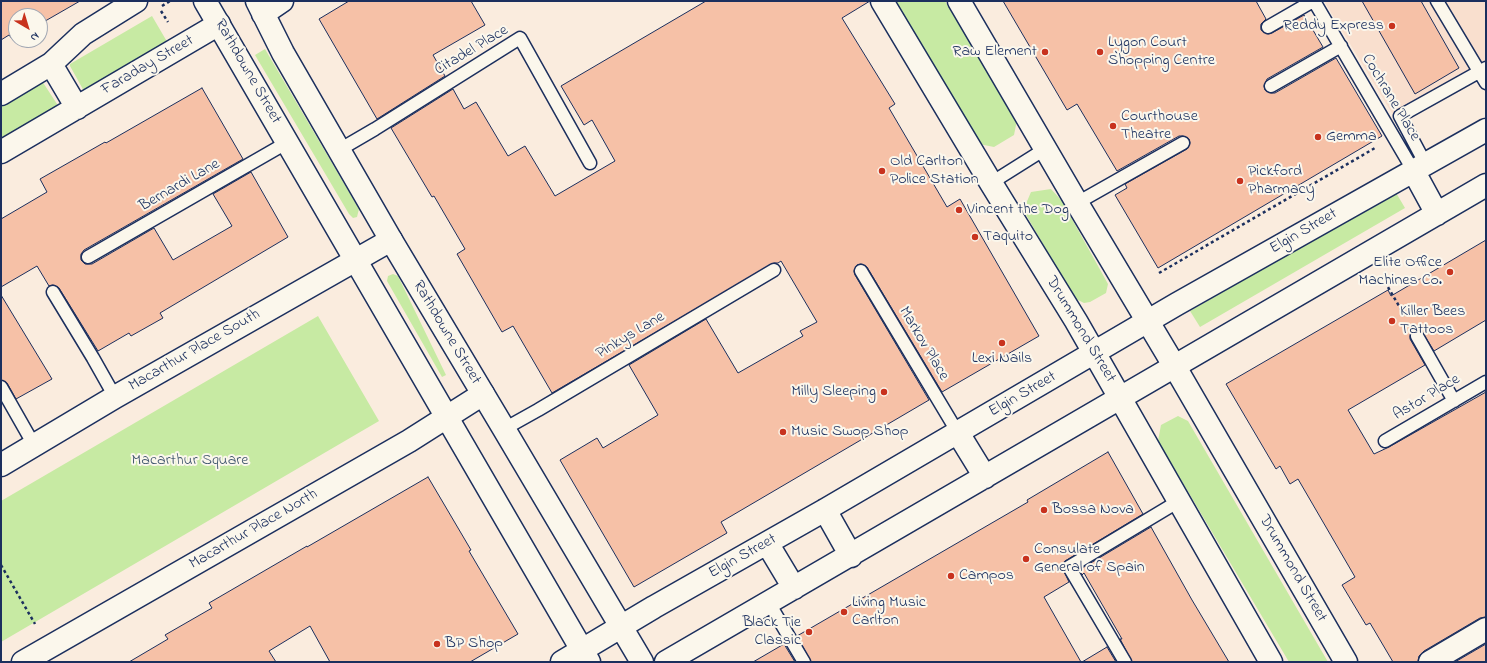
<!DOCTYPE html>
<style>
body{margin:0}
#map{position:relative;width:1487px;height:663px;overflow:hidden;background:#faecde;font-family:"Indie Flower",sans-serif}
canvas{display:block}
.frame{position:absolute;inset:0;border:2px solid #1b2f5e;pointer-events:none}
.north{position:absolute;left:8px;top:8px;width:40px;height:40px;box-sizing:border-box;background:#fbf7ec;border:1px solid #a1a7b3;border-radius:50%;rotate:142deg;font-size:11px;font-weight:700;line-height:16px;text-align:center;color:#1b2f5e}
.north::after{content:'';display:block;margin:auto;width:14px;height:18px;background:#c8321e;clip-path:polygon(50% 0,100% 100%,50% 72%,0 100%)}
</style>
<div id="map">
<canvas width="1487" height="663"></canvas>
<div class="frame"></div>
<div class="north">N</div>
</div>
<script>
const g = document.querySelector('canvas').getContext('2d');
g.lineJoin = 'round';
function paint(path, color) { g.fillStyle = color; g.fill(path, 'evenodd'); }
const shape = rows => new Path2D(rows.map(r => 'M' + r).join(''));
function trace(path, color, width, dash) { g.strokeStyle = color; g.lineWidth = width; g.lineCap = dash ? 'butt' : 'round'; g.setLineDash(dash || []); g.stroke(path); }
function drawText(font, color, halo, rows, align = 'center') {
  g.font = font + ' "Indie Flower",sans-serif'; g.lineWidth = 4; g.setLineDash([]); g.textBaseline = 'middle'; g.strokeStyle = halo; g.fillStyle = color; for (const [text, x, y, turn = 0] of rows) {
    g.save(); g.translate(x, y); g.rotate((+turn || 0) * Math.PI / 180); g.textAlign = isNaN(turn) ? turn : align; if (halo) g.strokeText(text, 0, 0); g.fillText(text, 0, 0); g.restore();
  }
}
paint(shape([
 [1324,1,1432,1,1436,8,1449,1,1486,1,1486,75,1399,125]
]), '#f9dfce');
paint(shape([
 [893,1,945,1,1017,120,1014,135,994,147,979,144],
 [152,16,169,45,85,93,70,66,70,64],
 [265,49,359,209,357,217,353,218,349,214,255,55],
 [42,81,59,107,1,143,1,105],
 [1051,189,1062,201,1108,284,1106,293,1090,302,1084,303,1074,298,1025,213,1025,206,1031,192],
 [1395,191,1405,208,1200,327,1190,311],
 [393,274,398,276,446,375,442,377,387,281,388,276],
 [318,316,379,421,1,642,1,501],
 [1178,416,1188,421,1328,662,1289,662,1158,441,1161,425]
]), '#c7eaa3');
const building = shape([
 [1,1,80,1,40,24,40,16,16,16,16,39,13,40,9,35,1,40,1,1],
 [349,1,471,1,485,25,433,55,445,76,377,119,319,19,349,1],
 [706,1,870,1,842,18,895,104,889,108,947,207,960,199,1039,336,942,392,867,267,861,264,857,265,854,271,855,275,929,400,721,522,727,533,634,587,560,460,597,438,603,448,658,415,629,365,706,319,738,373,803,336,800,331,817,322,781,261,778,263,774,263,552,393,513,326,502,332,457,254,465,249,434,196,432,197,391,128,453,89,464,109,476,102,508,156,525,146,555,196,615,161,592,120,584,125,561,86,706,1],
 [1003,1,1256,1,1266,19,1261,24,1261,30,1268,34,1272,33,1304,15,1323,47,1267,79,1264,86,1265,90,1271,93,1275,93,1336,58,1382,136,1158,268,1115,195,1127,188,1125,184,1187,149,1190,143,1189,139,1183,136,1179,136,1117,171,1077,104,1067,110,1003,1],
 [1362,1,1421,1,1459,68,1415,94,1362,1],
 [202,88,243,159,84,250,81,254,81,260,85,264,92,264,154,228,173,260,232,226,213,194,251,172,288,237,160,313,163,318,131,336,129,333,98,351,59,288,53,285,49,286,37,266,1,287,1,219,47,192,40,179,105,142,106,143,202,88],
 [1486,240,1486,320,1434,351,1421,330,1417,329,1413,330,1410,336,1410,339,1425,365,1348,410,1374,454,1389,447,1486,392,1486,617,1480,618,1424,651,1419,656,1418,662,1393,662,1370,623,1366,625,1342,585,1355,577,1298,479,1290,484,1280,466,1276,469,1226,384,1388,290,1391,296,1486,240],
 [1,295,52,379,16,399,7,383,1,380,1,295],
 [1108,452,1143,514,1065,561,1062,567,1069,582,1044,597,1081,662,811,662,797,636,1028,502,1027,500,1108,452],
 [428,477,471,550,469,551,518,634,470,662,330,662,310,626,269,651,276,662,129,662,168,639,165,635,212,608,209,603,307,546,307,547,428,477],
 [1151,527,1192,600,1229,662,1132,662,1120,639,1122,639,1084,573,1082,575,1079,570,1151,527],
 [784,644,795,662,753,662,784,644],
 [1486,644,1486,662,1455,662,1486,644],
 [1107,647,1116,662,1082,662,1107,647]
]);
paint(building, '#f6c1a7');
trace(building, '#1b2f5e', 1);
const lane = shape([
 [1314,1,1413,170],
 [1437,1,1486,83],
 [1268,27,1313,1],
 [1271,86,1341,46],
 [339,150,375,129,520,38,590,163],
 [1425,163,1400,116,1486,68],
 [991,183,1045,149],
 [1077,203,1183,143],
 [88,257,288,142],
 [861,271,958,433],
 [53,292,93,358,115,397],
 [1417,336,1454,401],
 [1,387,34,445],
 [504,429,538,410,774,270],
 [1385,441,1486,382],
 [769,603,804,662],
 [1125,662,1069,567,1179,501]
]);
const street = shape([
 [882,1,991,183,1076,321,1271,662],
 [959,1,1077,203,1175,367,1346,662],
 [51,64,77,108],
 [1,94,51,64,83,34,136,1],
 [1,152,219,24],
 [1,465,115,397,391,240],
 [23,662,409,441,483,394],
 [1430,662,1486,629]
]);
const secondary = shape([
 [205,1,589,662],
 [257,1,283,53,391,240,504,429,642,662],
 [263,14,282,1],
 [1413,170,1437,214],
 [958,433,985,477],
 [825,510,851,556],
 [767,543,794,588],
 [562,662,654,607,825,510,1177,304,1486,130],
 [666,662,1486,185]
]);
trace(lane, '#1b2f5e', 15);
trace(street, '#1b2f5e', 25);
trace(secondary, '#1b2f5e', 25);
trace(shape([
 [162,6,170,1],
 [161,11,168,22],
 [1159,273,1375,148],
 [1385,282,1406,318],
 [1,565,35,624]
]), '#1b2f5e', 2.5, [3, 3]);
trace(lane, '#fbf7ec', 12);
trace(street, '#fbf7ec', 22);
trace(secondary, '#fbf7ec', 22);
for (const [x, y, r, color] of [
 [1392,26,4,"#c8321e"],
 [1045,52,4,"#c8321e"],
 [1100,52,4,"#c8321e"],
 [1113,126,4,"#c8321e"],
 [1318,137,4,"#c8321e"],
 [882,171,4,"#c8321e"],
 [1240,181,4,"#c8321e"],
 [959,210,4,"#c8321e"],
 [975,237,4,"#c8321e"],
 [1450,272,4,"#c8321e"],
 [1392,321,4,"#c8321e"],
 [1002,343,4,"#c8321e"],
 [884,392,4,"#c8321e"],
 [783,432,4,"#c8321e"],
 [1044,510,4,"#c8321e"],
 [1026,559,4,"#c8321e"],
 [951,576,4,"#c8321e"],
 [844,612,4,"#c8321e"],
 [809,632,4,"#c8321e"],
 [437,644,4,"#c8321e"]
]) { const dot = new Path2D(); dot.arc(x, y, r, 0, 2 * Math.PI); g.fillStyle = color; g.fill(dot); trace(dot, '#fbf7ec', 1.5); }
drawText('16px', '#1b2f5e', '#fbf7ec', [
 ["Reddy Express",1384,26,"right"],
 ["Lygon Court",1108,43],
 ["Shopping Centre",1108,61],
 ["Raw Element",1037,52,"right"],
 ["Courthouse",1121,117],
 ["Theatre",1121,135],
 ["Gemma",1326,137],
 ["Old Carlton",890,162],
 ["Police Station",890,180],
 ["Pickford",1248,172],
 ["Pharmacy",1248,190],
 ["Vincent the Dog",967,210],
 ["Taquito",983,237],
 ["Elite Office",1442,263,"right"],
 ["Machines Co.",1442,281,"right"],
 ["Killer Bees",1400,312],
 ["Tattoos",1400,330],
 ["Lexi Nails",1002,359,"center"],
 ["Milly Sleeping",876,392,"right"],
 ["Music Swop Shop",791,432],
 ["Bossa Nova",1052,510],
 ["Consulate",1034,550],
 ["General of Spain",1034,568],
 ["Campos",959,576],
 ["Living Music",852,603],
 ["Carlton",852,621],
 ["Black Tie",801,623,"right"],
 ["Classic",801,641,"right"],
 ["BP Shop",445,644]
], 'left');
drawText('16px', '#1b2f5e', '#fbf7ec', [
 ["Citadel Place",472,51,-31],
 ["Faraday Street",148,66,-30],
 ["Rathdowne Street",247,72,60],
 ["Cochrane Place",1390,98,59],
 ["Bernardi Lane",180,186,-30],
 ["Elgin Street",1304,232,-30],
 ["Drummond Street",1080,330,59],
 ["Rathdowne Street",446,333,59],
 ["Pinkys Lane",631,336,-31],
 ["Markov Place",923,344,59],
 ["Macarthur Place South",195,351,-30],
 ["Elgin Street",1023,395,-30],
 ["Astor Place",1427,398,-31],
 ["Macarthur Place North",254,530,-30],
 ["Elgin Street",743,557,-29],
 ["Drummond Street",1292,569,60]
]);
drawText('16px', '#3d546c', '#fbf7ec', [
 ["Macarthur Square",190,461]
]);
</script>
